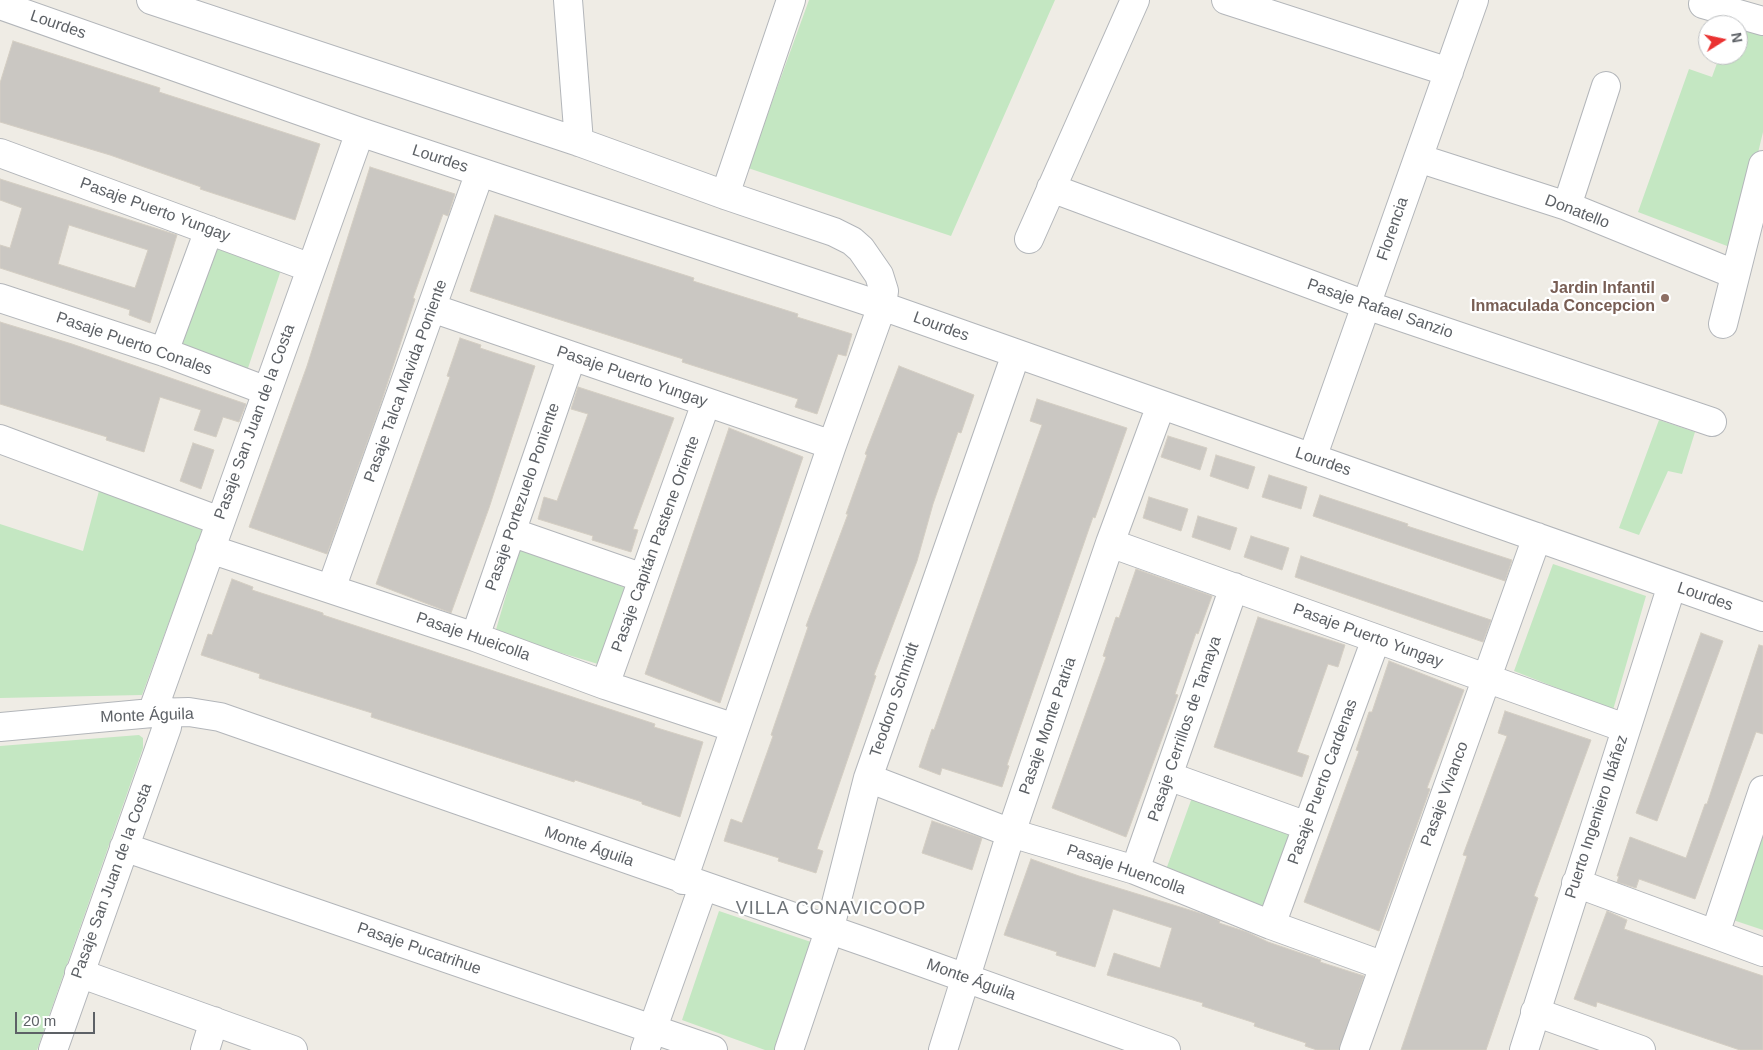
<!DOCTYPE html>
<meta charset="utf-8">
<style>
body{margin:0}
#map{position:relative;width:1763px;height:1050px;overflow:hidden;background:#efece5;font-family:Arial,sans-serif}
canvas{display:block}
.north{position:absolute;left:1698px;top:15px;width:50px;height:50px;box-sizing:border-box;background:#fff;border:1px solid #bec0c2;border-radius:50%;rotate:80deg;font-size:14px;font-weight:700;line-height:20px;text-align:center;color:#5d6166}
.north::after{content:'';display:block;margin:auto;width:18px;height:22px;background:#ea3231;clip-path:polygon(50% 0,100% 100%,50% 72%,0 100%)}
.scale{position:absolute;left:15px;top:1012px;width:80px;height:22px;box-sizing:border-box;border:2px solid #5d6166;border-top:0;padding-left:6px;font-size:15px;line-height:18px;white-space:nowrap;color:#5d6166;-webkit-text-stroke:4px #fff;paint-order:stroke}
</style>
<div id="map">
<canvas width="1763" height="1050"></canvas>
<div class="north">N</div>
<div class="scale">20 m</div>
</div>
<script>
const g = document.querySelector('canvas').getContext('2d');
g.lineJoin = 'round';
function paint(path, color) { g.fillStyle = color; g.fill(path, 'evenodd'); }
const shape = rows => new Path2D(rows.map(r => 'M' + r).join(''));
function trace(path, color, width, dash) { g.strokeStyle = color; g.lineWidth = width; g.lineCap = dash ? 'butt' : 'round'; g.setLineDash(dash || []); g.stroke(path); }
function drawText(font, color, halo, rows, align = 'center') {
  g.font = font + ' Arial,sans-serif'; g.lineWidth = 4.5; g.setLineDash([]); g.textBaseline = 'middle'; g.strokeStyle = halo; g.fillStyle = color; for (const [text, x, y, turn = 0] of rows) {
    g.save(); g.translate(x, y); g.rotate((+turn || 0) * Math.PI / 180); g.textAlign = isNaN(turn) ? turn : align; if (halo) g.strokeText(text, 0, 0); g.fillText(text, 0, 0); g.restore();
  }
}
paint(shape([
 [809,0,1055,0,951,236,748,168],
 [1738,25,1763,30,1763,132,1735,249,1638,212,1689,69,1712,77,1720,55,1738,55],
 [211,243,282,267,246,374,175,349],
 [1659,420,1695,432,1682,474,1668,471,1639,535,1619,528],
 [100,487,204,527,142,695,0,698,0,524,83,551],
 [521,544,635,592,608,667,495,633],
 [1553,564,1646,596,1613,710,1514,671],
 [139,735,143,738,143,748,37,1050,0,1050,0,746],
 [1194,792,1293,828,1263,914,1163,878],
 [1763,829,1763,930,1730,919],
 [719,911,814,943,780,1050,765,1050,682,1020]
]), '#c4e7c2');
const building = shape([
 [13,41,160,88,159,92,320,144,295,220,200,189,201,187,110,155,0,122,0,83,13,41],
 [370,167,455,194,448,216,443,214,413,298,415,299,379,409,327,554,249,527,307,366,370,167],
 [0,179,177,235,150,323,129,315,130,310,0,268,0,245,10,248,22,208,0,200,0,179],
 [69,225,148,250,135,288,58,264,69,225],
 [495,215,694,278,693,281,798,314,797,317,852,334,846,356,838,354,817,414,795,407,798,399,682,362,683,359,470,291,495,215],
 [0,322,72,344,246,404,239,422,223,417,216,437,194,430,201,410,160,397,144,452,106,440,107,437,0,404,0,322],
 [460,338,481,345,480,348,535,366,489,508,451,613,376,584,450,377,447,376,460,338],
 [899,366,974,395,961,433,958,432,933,504,917,561,874,675,876,676,817,849,823,851,816,873,778,861,779,858,724,841,731,819,742,823,773,736,771,735,808,627,806,626,848,514,846,514,867,455,865,454,899,366],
 [578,387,674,418,633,529,638,530,631,552,592,540,593,536,538,519,544,497,557,501,588,414,571,409,578,387],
 [1037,399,1127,428,1095,518,1093,517,1007,765,1009,766,1002,787,942,768,940,775,919,767,932,729,934,730,1042,425,1030,421,1037,399],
 [729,428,803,457,720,703,645,674,729,428],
 [1168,436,1207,448,1200,470,1161,457,1168,436],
 [193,443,214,450,201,489,180,481,193,443],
 [1216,455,1255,467,1248,489,1210,476,1216,455],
 [1269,475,1307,487,1301,509,1262,497,1269,475],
 [1320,495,1408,524,1407,526,1512,560,1505,581,1313,516,1320,495],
 [1149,497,1188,509,1181,531,1143,518,1149,497],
 [1198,516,1237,528,1230,550,1192,537,1198,516],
 [1251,536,1289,548,1282,570,1244,557,1251,536],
 [1301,556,1491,620,1483,642,1295,577,1301,556],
 [1136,569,1212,596,1198,634,1196,633,1175,694,1178,695,1126,837,1052,808,1106,657,1103,656,1116,617,1119,618,1136,569],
 [232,579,253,587,252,590,323,613,323,615,655,724,654,727,703,742,680,817,642,804,642,802,575,780,574,782,371,717,372,713,259,678,260,674,201,655,208,634,212,635,232,579],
 [1258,617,1345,645,1338,667,1328,664,1297,752,1309,756,1302,777,1214,747,1258,617],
 [1701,633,1723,641,1657,821,1636,813,1701,633],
 [1759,645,1763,646,1763,734,1756,732,1695,899,1639,879,1636,888,1617,882,1619,876,1617,876,1630,837,1686,858,1705,804,1707,804,1759,645],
 [1389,661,1464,690,1427,788,1430,789,1379,931,1304,902,1359,751,1356,750,1369,712,1372,712,1389,661],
 [1505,711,1591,740,1534,896,1538,898,1486,1050,1401,1050,1467,856,1463,855,1507,736,1498,733,1505,711],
 [932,821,982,838,972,870,922,853,932,821],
 [1031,859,1079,876,1206,915,1220,921,1219,923,1247,932,1268,942,1321,960,1320,962,1364,976,1339,1050,1317,1050,1305,1046,1306,1043,1254,1026,1255,1023,1202,1006,1203,1003,1107,975,1114,953,1160,968,1172,928,1113,909,1095,967,1056,955,1057,952,1004,935,1031,859],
 [1607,911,1627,920,1624,929,1763,976,1763,1050,1740,1050,1597,1002,1596,1007,1574,999,1607,911]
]);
paint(building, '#cac7c2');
trace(building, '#d4cec3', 1);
const minor = shape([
 [151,0,579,142,725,195,834,232,852,241,861,249,879,275,884,291,882,306,832,445,683,880],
 [568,0,579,142],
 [1226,0,1449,72],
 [1703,4,1763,21],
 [0,5,360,132,882,306,1763,617],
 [0,153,311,268],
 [1418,158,1567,206,1734,274],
 [1051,188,1366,305,1712,422],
 [725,195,791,0],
 [1567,206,1606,86],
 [1029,239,1135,0],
 [0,298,164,352,267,391],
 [432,308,832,445],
 [1723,324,1763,165],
 [164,352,209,230],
 [0,439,220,521],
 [1312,458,1474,0],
 [511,532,643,578],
 [1110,543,1625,728],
 [210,549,475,637,605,685,735,728],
 [331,589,480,172],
 [475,637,572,356],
 [605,685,706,403],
 [152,713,360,132],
 [0,727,152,713,189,712,220,717,871,944,1166,1050],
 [1168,776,1307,826],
 [868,778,1011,833,1135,870,1271,925,1384,966],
 [124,847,713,1050],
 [1135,870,1234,587],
 [1576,883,1763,952],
 [1271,925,1376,639],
 [1715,934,1763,790],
 [79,973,293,1050],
 [1535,1012,1641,1050],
 [53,1050,167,727,169,712],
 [205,1050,214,1021],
 [645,1050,703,887],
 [789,1050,829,931,868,778,1016,354],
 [943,1050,1011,833,1110,543,1161,405],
 [1354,1050,1537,537],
 [1524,1050,1672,585]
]);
trace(minor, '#b3b6ba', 30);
trace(minor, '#fff', 28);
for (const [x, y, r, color] of [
 [1665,298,5,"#8d6e63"]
]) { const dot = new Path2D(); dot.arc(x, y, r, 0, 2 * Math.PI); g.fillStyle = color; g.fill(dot); trace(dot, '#fff', 2); }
drawText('16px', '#5d6166', '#fff', [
 ["Lourdes",58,25,19],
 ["Lourdes",440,159,18],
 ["Pasaje Puerto Yungay",155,210,20],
 ["Donatello",1577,212,21],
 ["Florencia",1393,229,-71],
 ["Pasaje Rafael Sanzio",1380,309,19],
 ["Lourdes",941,327,20],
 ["Pasaje Puerto Conales",134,344,19],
 ["Pasaje Puerto Yungay",632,377,19],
 ["Pasaje Talca Mavida Poniente",406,381,-70],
 ["Pasaje San Juan de la Costa",255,422,-70],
 ["Lourdes",1323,462,19],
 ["Pasaje Portezuelo Poniente",523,497,-71],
 ["Pasaje Capitán Pastene Oriente",656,544,-70],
 ["Lourdes",1705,597,19],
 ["Pasaje Puerto Yungay",1368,636,20],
 ["Pasaje Hueicolla",473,637,19],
 ["Teodoro Schmidt",895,700,-71],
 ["Monte Águila",147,716,-2],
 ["Pasaje Monte Patria",1048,726,-71],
 ["Pasaje Cerrillos de Tamaya",1185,729,-71],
 ["Pasaje Puerto Cardenas",1323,782,-70],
 ["Pasaje Vivanco",1445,794,-70],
 ["Puerto Ingeniero Ibáñez",1597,817,-72],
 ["Monte Águila",589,847,19],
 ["Pasaje Huencolla",1126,870,19],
 ["Pasaje San Juan de la Costa",112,881,-70],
 ["Pasaje Pucatrihue",419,949,19],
 ["Monte Águila",971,980,20]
]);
drawText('bold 16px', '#785e54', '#fff', [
 ["Jardin Infantil",1655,289],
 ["Inmaculada Concepcion",1655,307]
], 'right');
g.letterSpacing = '1px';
drawText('18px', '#6e7378', '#fff', [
 ["VILLA CONAVICOOP",831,909]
]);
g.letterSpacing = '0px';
</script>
